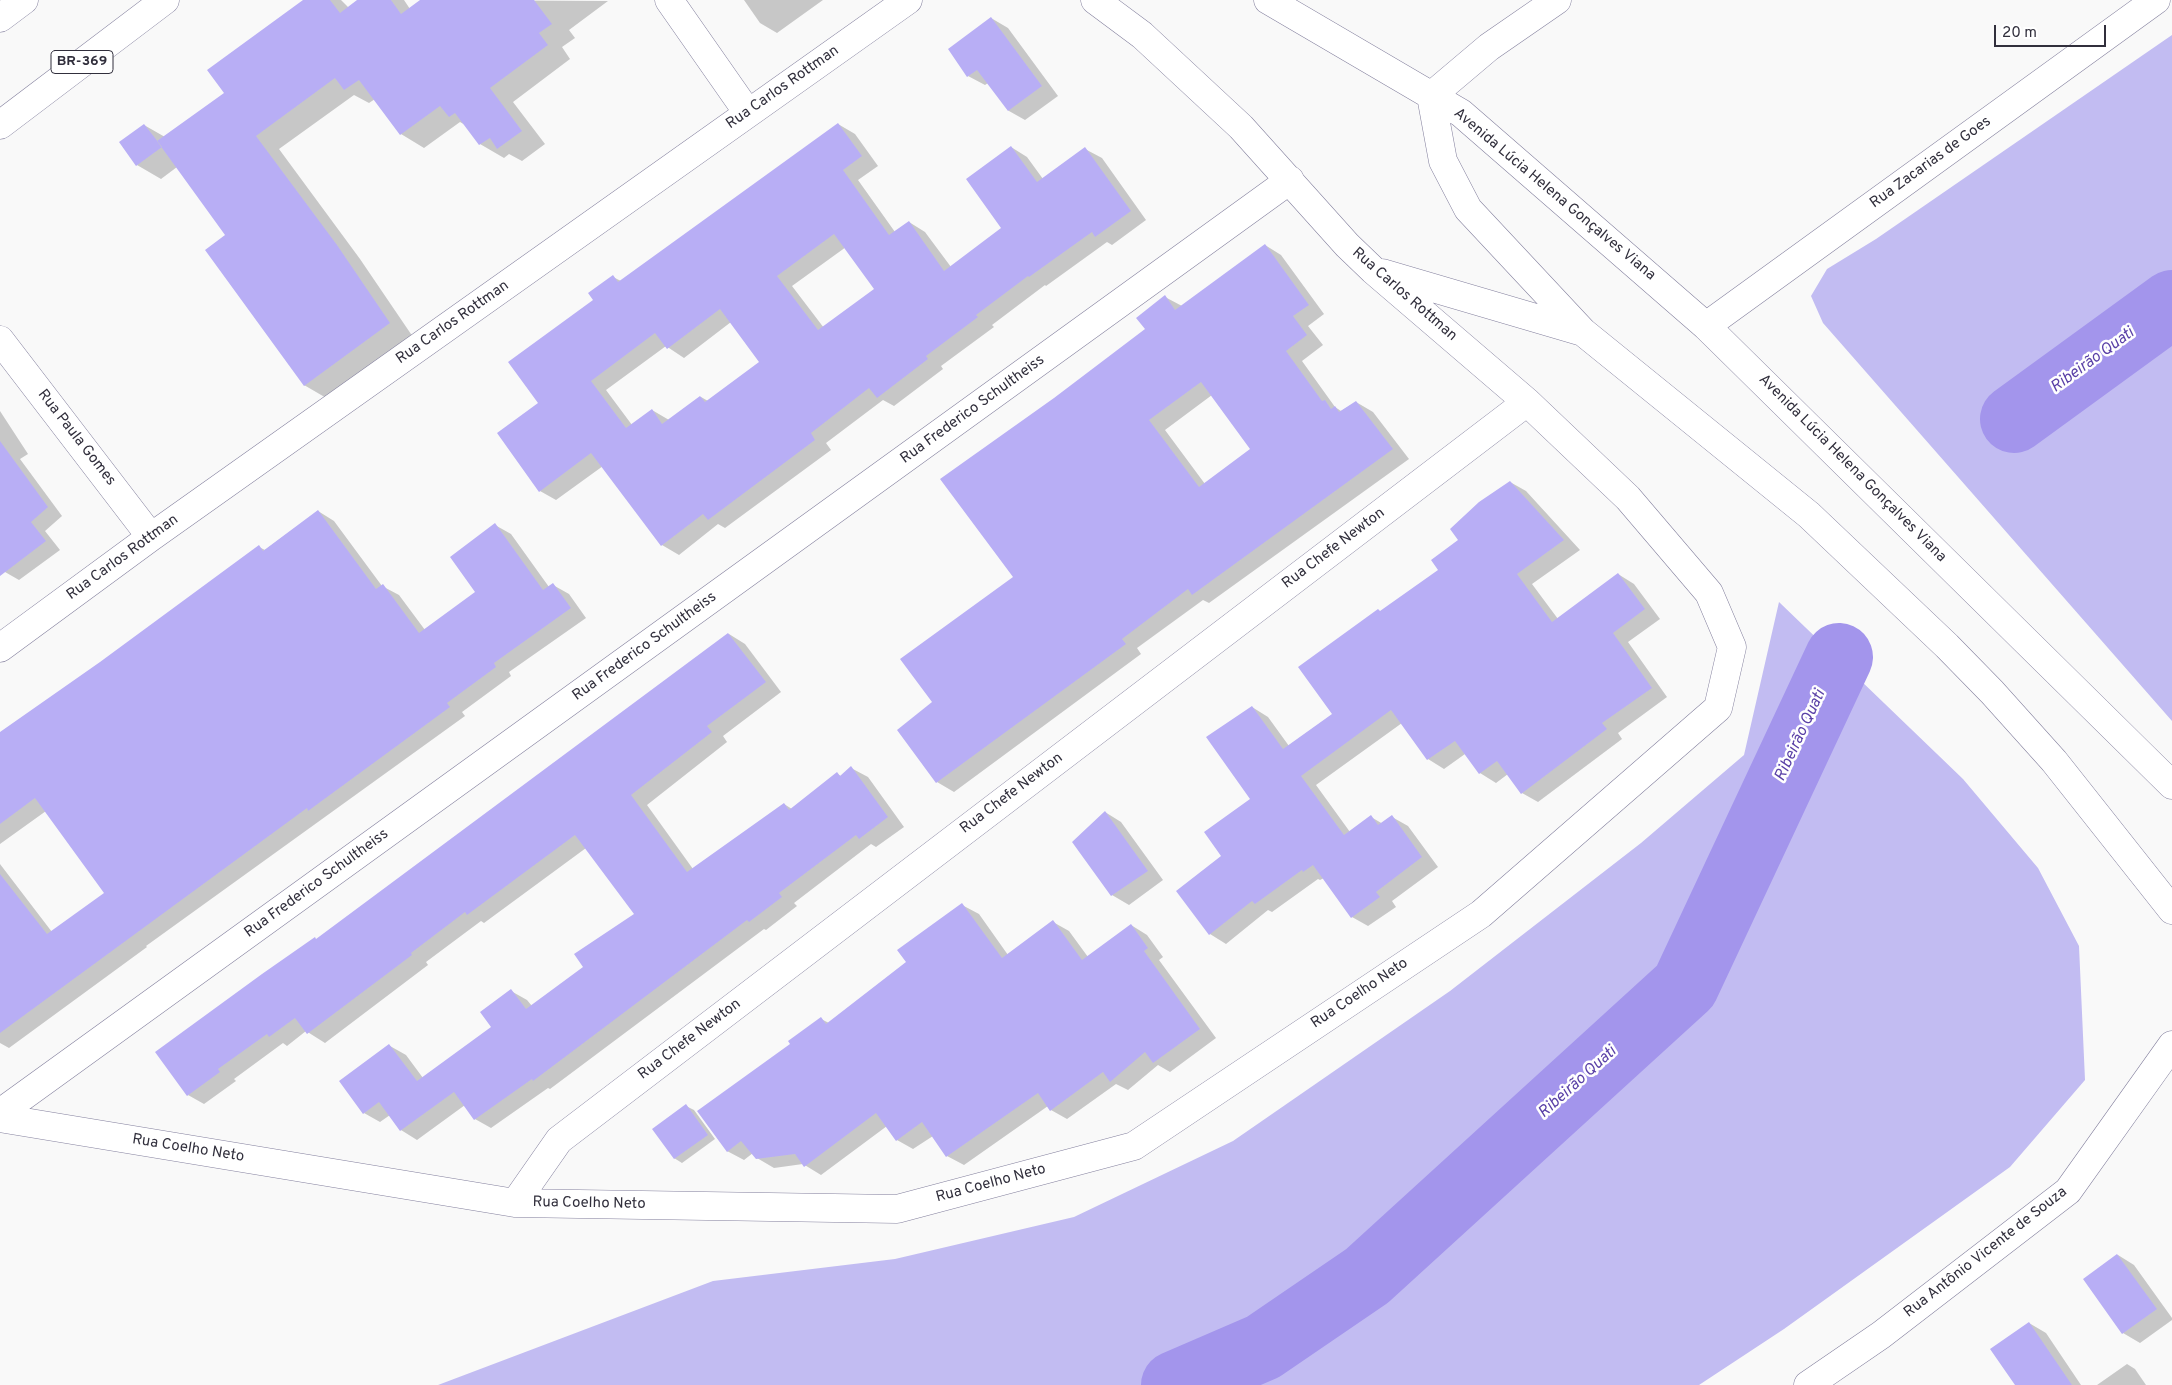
<!DOCTYPE html>
<meta charset="utf-8">
<style>
body{margin:0}
#map{position:relative;width:2172px;height:1385px;overflow:hidden;background:#f9f9f9;font-family:Overpass,sans-serif}
canvas{display:block}
.scale{position:absolute;left:1994px;top:25px;width:112px;height:22px;box-sizing:border-box;border:2px solid #312f3c;border-top:0;padding-left:6px;font-size:15px;line-height:18px;white-space:nowrap;color:#312f3c;-webkit-text-stroke:4px #fff;paint-order:stroke}
</style>
<div id="map">
<canvas width="2172" height="1385"></canvas>
<div class="scale">20 m</div>
</div>
<script>
const g = document.querySelector('canvas').getContext('2d');
g.lineJoin = 'round';
function paint(path, color) { g.fillStyle = color; g.fill(path, 'evenodd'); }
const shape = rows => new Path2D(rows.map(r => 'M' + r).join(''));
function trace(path, color, width, dash) { g.strokeStyle = color; g.lineWidth = width; g.lineCap = dash ? 'butt' : 'round'; g.setLineDash(dash || []); g.stroke(path); }
function drawText(font, color, halo, rows, align = 'center') {
  g.font = font + ' Overpass,sans-serif'; g.lineWidth = 5; g.setLineDash([]); g.textBaseline = 'middle'; g.strokeStyle = halo; g.fillStyle = color; for (const [text, x, y, turn = 0] of rows) {
    g.save(); g.translate(x, y); g.rotate((+turn || 0) * Math.PI / 180); g.textAlign = isNaN(turn) ? turn : align; if (halo) g.strokeText(text, 0, 0); g.fillText(text, 0, 0); g.restore();
  }
}
paint(shape([
 [2172,35,2172,721,1823,323,1811,296,1827,269,1876,239],
 [1779,602,1963,779,2038,868,2079,946,2085,1080,2010,1167,1784,1329,1699,1385,438,1385,713,1281,895,1259,1074,1217,1233,1141,1450,991,1641,843,1744,755]
]), '#c2bcf2');
paint(shape([
 [305,0,341,0,349,8,359,0,404,0,410,9,422,0,608,1,569,30,575,38,562,47,570,59,513,102,545,144,522,161,509,154,504,158,480,144,467,126,460,122,424,148,401,134,375,99,369,103,354,95,279,149,360,259,413,337,328,399,304,385,227,235,177,167,161,179,137,165,144,125,165,137,226,93],
 [744,0,823,0,777,33,760,23],
 [991,18,1008,28,1058,96,1025,120,1009,111,988,83,985,85,968,76],
 [838,124,855,134,878,166,858,180,895,232,909,222,925,232,951,267,1003,228,1011,147,1027,157,1043,179,1085,149,1102,158,1146,220,1112,245,1107,242,1046,286,1045,285,992,325,994,327,941,366,943,369,894,406,883,400,826,443,831,450,725,528,718,524,679,555,662,545,603,466,556,500,540,491,540,403,595,301,613,277,621,281],
 [846,247,876,289,824,328,792,286],
 [731,322,761,363,708,401,701,397,669,420,652,410,632,425,606,390,666,346,684,358],
 [1265,245,1281,255,1324,314,1308,326,1323,345,1302,361,1335,407,1341,411,1356,402,1373,412,1409,459,1209,603,1203,600,1137,648,1141,654,954,792,937,782,934,702,1015,577,1055,399,1147,329,1165,297,1182,306],
 [1212,395,1252,449,1205,484,1165,430],
 [0,411,28,454,20,459,62,516,45,531,60,550,19,580,5,572,0,565],
 [1510,482,1526,491,1580,550,1532,584,1558,619,1618,574,1634,584,1660,619,1628,642,1667,697,1618,733,1622,739,1538,802,1522,793,1508,774,1496,783,1480,773,1465,754,1444,769,1428,759,1402,723,1316,785,1350,832,1371,817,1383,824,1392,817,1408,826,1438,867,1392,901,1396,907,1368,926,1352,917,1324,878,1320,880,1318,879,1272,912,1268,910,1226,944,1210,934,1222,857,1252,799,1252,707,1268,717,1289,746,1334,714,1381,612,1440,570,1460,540],
 [318,511,334,521,382,586,399,595,425,630,477,592,495,525,511,534,549,587,553,585,569,594,586,618,509,672,511,676,462,712,465,716,146,946,147,947,9,1048,0,1043,0,864,52,932,106,893,46,811,0,844,0,734,100,663,259,547,265,550],
 [729,634,745,644,781,692,723,736,727,742,647,805,693,869,784,804,792,809,837,774,841,776,851,768,868,777,904,827,876,847,871,844,794,903,797,906,766,930,764,929,550,1089,548,1088,491,1128,475,1119,465,1105,417,1140,401,1130,390,1115,380,1122,364,1113,390,1046,406,1055,423,1078,493,1027,511,991,527,1000,532,1006,585,967,635,914,586,848,484,923,481,921,426,962,428,965,325,1043,306,1031,287,1046,283,1043,234,1079,236,1081,204,1104,188,1095,316,940],
 [1105,812,1121,822,1163,880,1129,905,1112,895],
 [962,905,979,914,1008,955,1053,922,1069,931,1088,957,1131,925,1147,935,1163,957,1159,960,1216,1038,1170,1072,1158,1065,1128,1090,1116,1084,1067,1119,1051,1110,1048,1106,964,1165,947,1156,933,1136,913,1149,897,1140,887,1126,821,1175,803,1164,774,1168,757,1158,753,1153,744,1160,727,1151,792,1044,821,1019,829,1023,908,963],
 [686,1106,694,1110,715,1139,682,1163,674,1158],
 [2118,1255,2134,1265,2172,1318,2172,1320,2140,1343,2123,1333,2085,1279],
 [2029,1323,2046,1333,2081,1385,2016,1385],
 [2127,1364,2135,1369,2146,1385,2097,1385]
]), '#0003');
trace(shape([
 [2014,419,2172,304],
 [1175,1385,1263,1347,1367,1276,1685,986,1839,657]
]), '#a395ec', 68);
paint(shape([
 [303,0,330,0,340,13,357,0,391,0,401,14,420,0,534,0,552,24,539,33,548,45,490,88,522,131,497,149,490,138,479,145,455,113,449,117,440,106,400,135,359,80,344,90,335,78,256,136,337,245,390,323,304,386,205,250,225,235,157,141,224,93,207,70],
 [991,17,1042,86,1008,111,977,70,967,77,948,49],
 [838,123,862,156,843,170,889,235,909,221,944,271,1001,228,966,179,1011,146,1037,182,1085,147,1131,211,1095,237,1092,232,1029,277,1028,276,976,315,978,317,926,356,928,359,877,398,869,388,811,433,815,440,708,520,703,514,661,546,591,453,539,492,497,433,538,403,508,362,593,300,588,293,613,275,618,282],
 [834,234,874,289,818,330,777,276],
 [720,309,759,362,705,402,700,396,662,424,652,409,626,428,591,381,655,333,667,349],
 [144,124,162,147,136,166,119,142],
 [1265,244,1309,305,1293,316,1307,335,1286,351,1322,401,1325,400,1331,409,1335,406,1339,412,1356,401,1393,449,1192,595,1188,589,1122,639,1126,644,936,783,897,730,932,702,900,659,1013,577,940,479,1054,398,1145,329,1136,318,1165,295,1175,310],
 [1201,382,1250,449,1199,487,1149,420],
 [0,441,48,507,31,522,46,541,0,576],
 [1510,481,1564,540,1517,574,1552,622,1618,573,1645,609,1613,633,1652,688,1602,723,1607,729,1521,794,1497,761,1479,774,1455,741,1427,760,1391,710,1301,776,1344,835,1371,815,1378,825,1392,815,1422,857,1376,892,1380,897,1351,918,1313,865,1303,872,1302,870,1255,904,1252,901,1209,935,1176,891,1221,856,1204,832,1250,799,1206,737,1252,706,1283,749,1332,714,1298,667,1378,609,1380,611,1438,570,1431,560,1458,540,1450,529,1479,502],
 [318,510,376,589,383,584,419,633,475,592,450,557,495,523,543,590,553,583,571,608,494,663,496,667,447,703,450,707,308,811,307,808,0,1033,0,874,47,934,104,893,35,798,0,824,0,732,100,662,259,545,263,551],
 [728,633,766,682,707,726,712,732,631,795,687,872,784,803,789,810,837,772,840,776,851,766,888,817,859,839,856,835,779,893,782,897,749,922,747,920,533,1081,532,1079,474,1120,454,1092,400,1131,379,1102,363,1114,339,1081,389,1044,417,1081,491,1027,480,1012,511,989,526,1009,583,967,574,954,634,914,575,835,467,915,465,912,411,953,412,955,307,1034,295,1018,269,1037,267,1034,218,1069,220,1072,187,1096,155,1052,262,974,315,937,316,939],
 [1105,811,1148,871,1111,896,1072,842],
 [962,903,1002,958,1053,920,1082,960,1131,924,1148,948,1144,951,1200,1029,1153,1063,1145,1052,1110,1082,1103,1072,1050,1111,1038,1093,946,1157,922,1122,896,1141,876,1113,804,1167,795,1154,756,1159,741,1141,727,1152,697,1111,790,1044,788,1041,821,1017,826,1024,906,962,897,950],
 [686,1104,708,1135,674,1159,652,1129],
 [2117,1254,2157,1309,2122,1334,2083,1279],
 [2029,1322,2072,1385,2015,1385,1990,1349]
]), '#b8aef5');
const minor = shape([
 [669,0,748,113],
 [1268,0,1461,113,1706,326,2172,785],
 [1431,96,1443,161,1468,209,1583,332,1809,515,1947,646,1992,692,2054,761,2172,910],
 [1431,96,1489,47,1557,0],
 [1382,273,1583,332],
 [1706,326,2156,0],
 [0,340,151,537],
 [0,648,151,537,908,0],
 [0,1113,1290,180],
 [0,1118,515,1203,897,1209,1134,1146,1481,914,1718,708,1732,647,1709,593,1628,498,1527,402,1373,270,1347,245,1241,127,1142,35,1095,0],
 [515,1203,559,1140,1527,402],
 [1808,1385,1881,1335,2068,1191,2172,1045]
]);
const highway = shape([
 [0,18,24,0],
 [0,125,165,0]
]);
trace(minor, '#84809e', 29);
trace(highway, '#84809e', 29);
trace(minor, '#fff', 28);
trace(highway, '#fff', 28);
for (const [x, y, w] of [
 [82,62,62]
]) { const box = new Path2D(); box.roundRect(x - w / 2, y - 11.5, w, 23, 4); g.fillStyle = '#fff'; g.fill(box); trace(box, '#312f3c', 1); }
drawText('bold 14px', '#312f3c', null, [
 ["BR-369",82,62]
]);
drawText('15px', '#312f3c', '#fff', [
 ["Rua Carlos Rottman",783,88,-35],
 ["Rua Zacarias de Goes",1931,163,-36],
 ["Avenida Lúcia Helena Gonçalves Viana",1554,195,40],
 ["Rua Carlos Rottman",1404,295,41],
 ["Rua Carlos Rottman",453,323,-35],
 ["Rua Frederico Schultheiss",973,410,-36],
 ["Rua Paula Gomes",76,438,52],
 ["Avenida Lúcia Helena Gonçalves Viana",1852,469,45],
 ["Rua Chefe Newton",1334,549,-37],
 ["Rua Carlos Rottman",123,558,-36],
 ["Rua Frederico Schultheiss",645,647,-36],
 ["Rua Chefe Newton",1012,794,-37],
 ["Rua Frederico Schultheiss",317,884,-36],
 ["Rua Coelho Neto",1360,994,-34],
 ["Rua Chefe Newton",690,1040,-37],
 ["Rua Coelho Neto",188,1149,9],
 ["Rua Coelho Neto",991,1184,-15],
 ["Rua Coelho Neto",589,1204,1],
 ["Rua Antônio Vicente de Souza",1986,1253,-38]
]);
drawText('italic 16px', '#5a41a7', '#fff', [
 ["Ribeirão Quati",2093,361,-36],
 ["Ribeirão Quati",1801,736,-65],
 ["Ribeirão Quati",1578,1083,-42]
]);
</script>
